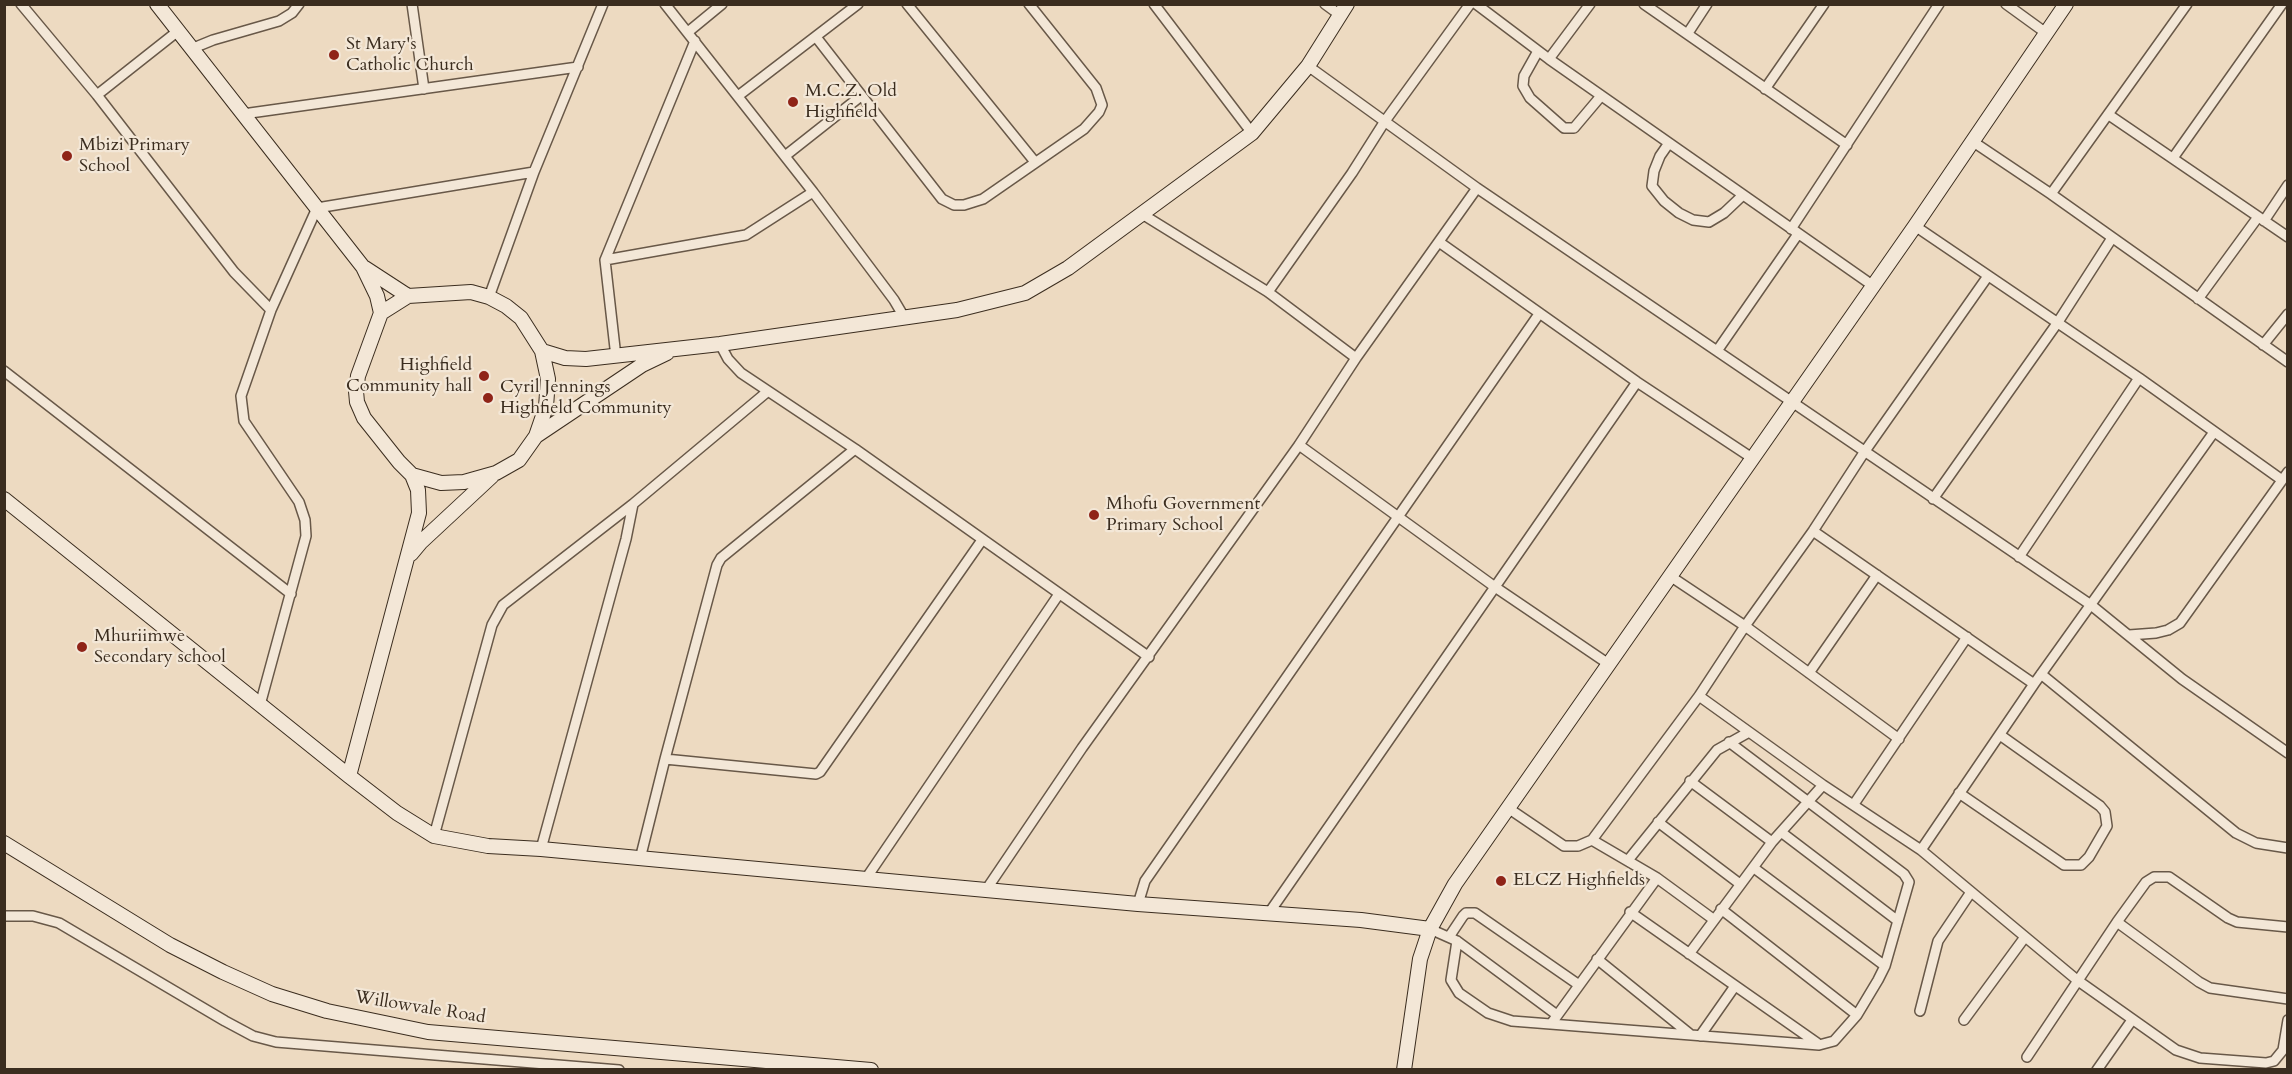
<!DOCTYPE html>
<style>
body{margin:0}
#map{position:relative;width:2292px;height:1074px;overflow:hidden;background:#eddac1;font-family:Cardo,serif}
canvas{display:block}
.frame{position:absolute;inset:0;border:6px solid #3b2d1f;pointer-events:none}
</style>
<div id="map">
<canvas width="2292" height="1074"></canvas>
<div class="frame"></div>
</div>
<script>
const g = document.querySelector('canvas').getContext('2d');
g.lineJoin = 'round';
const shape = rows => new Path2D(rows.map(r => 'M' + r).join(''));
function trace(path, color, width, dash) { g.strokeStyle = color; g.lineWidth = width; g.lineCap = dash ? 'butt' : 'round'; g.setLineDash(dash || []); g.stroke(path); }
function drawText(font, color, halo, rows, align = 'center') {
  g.font = font + ' Cardo,serif'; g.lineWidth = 4.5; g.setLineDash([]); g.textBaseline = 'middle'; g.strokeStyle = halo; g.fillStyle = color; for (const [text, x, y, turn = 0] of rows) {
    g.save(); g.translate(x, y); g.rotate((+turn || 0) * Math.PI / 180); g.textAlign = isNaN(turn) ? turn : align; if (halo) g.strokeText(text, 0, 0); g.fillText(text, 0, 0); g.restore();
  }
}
const street = shape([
 [21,4,97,95,234,272,271,310],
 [412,4,424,89],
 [665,4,813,192,894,300,904,317],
 [907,4,1035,162],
 [1154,4,1252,133],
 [1325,4,1340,15],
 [1476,4,1549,59,1872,285],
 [1644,4,1847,145],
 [2006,4,2046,33],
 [688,32,722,4],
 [1688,33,1707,4],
 [816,37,942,199,954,205,964,205,983,199,1084,129,1099,112,1102,105,1096,88,1029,4],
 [191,49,213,40,279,21,292,13,299,4],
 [1538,51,1524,76,1523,86,1530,98,1564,128,1574,128,1601,96],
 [1549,59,1590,4],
 [1308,66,1477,188,2091,605,2182,679,2288,753],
 [1765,89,1824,4],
 [97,95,178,31],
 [738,96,858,4],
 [243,114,578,67],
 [2109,115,2288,237],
 [1972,141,2051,194,2288,362],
 [1669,143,1660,156,1654,171,1652,186,1664,201,1679,213,1693,220,1709,222,1724,213,1743,195],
 [785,156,861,96],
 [2173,158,2282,4],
 [2051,194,2187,4],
 [1142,214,1268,292,1356,358],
 [2264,221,2288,185],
 [1915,226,2139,378,2282,480],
 [1791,229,1939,4],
 [1439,242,1637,382,1752,458],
 [605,260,746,235,813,192],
 [1268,292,1352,173,1385,121,1470,4],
 [489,297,534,172,603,4],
 [2198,299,2258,217],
 [720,344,728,359,741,373,855,449,1149,657],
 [2263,345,2288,314],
 [1717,351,1798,234],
 [616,357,605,260,695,41],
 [4,371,291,594],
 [1299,445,1495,587,1610,665],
 [1933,499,2058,322,2112,238],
 [1813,531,2034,684],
 [2019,557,2139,378],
 [1670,576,1745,626,1899,739],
 [2129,635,2156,633,2168,630,2180,623,2288,472],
 [1809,673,1877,575],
 [2041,674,2236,833,2256,843,2288,848],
 [1699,696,1823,785,1921,850,2077,980,2176,1050,2200,1058,2266,1063,2274,1061,2283,1050,2288,1020],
 [260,705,306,536,305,520,299,502,244,421,241,396,271,310,317,208,534,172],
 [665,759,816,774,820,772,982,540],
 [1690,781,1772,842],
 [1959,793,2064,865,2081,865,2089,857,2107,826,2105,812,2100,806,2000,735],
 [1854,804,1967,637],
 [1508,808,1564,846,1578,846,1592,840,1699,696,1745,626,1813,531,1865,451,1988,276],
 [1658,822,1740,884],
 [1781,832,1898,921],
 [434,836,492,625,503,605,633,504,767,392],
 [1592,840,1657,878,1713,919],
 [541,849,626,539,633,504],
 [1921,850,2034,684,2214,432],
 [640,859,665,759,717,565,721,558,855,449],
 [1629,859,1717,750,1749,732],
 [1754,868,1885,966],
 [865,880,1059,594],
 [986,890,1082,748,1299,445,1356,358,1477,188],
 [1138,904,1145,881,1539,314],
 [1721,909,1857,1015],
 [1630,912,1817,1043],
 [1269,913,1637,382],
 [4,916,33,916,59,923,225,1021,253,1036,276,1042,619,1070],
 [2117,922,2199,982,2210,988,2288,999],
 [1430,929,1457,941,1557,1015],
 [1449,937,1463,916,1466,913,1475,913,1579,985],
 [1457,941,1451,980,1459,993,1488,1013,1512,1021,1819,1045,1834,1041,1857,1015,1878,980,1885,966,1909,882,1904,874,1729,742],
 [1689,954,1772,842,1823,785],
 [1597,959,1691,1035],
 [1920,1011,1938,941,1971,892],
 [1964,1020,2025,937],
 [1551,1024,1657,878],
 [1700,1036,1735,986],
 [2027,1057,2117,922,2146,882,2154,877,2169,877,2228,918,2237,922,2288,927],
 [2097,1070,2132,1020]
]);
const secondary = shape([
 [157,4,363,267,377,296,381,313],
 [365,268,408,296],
 [542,351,548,379,546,407,536,436,519,460,496,473,464,482,441,483,412,475,399,462,364,418,357,402,356,391,358,376,381,313,408,296,471,292,489,297,506,306,521,318,542,351,565,358,586,359,720,344,957,310,1025,293,1068,268,1252,133,1308,66,1347,4],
 [536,436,642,365,667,353],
 [4,499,349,776,397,813,434,836,488,846,541,849,1138,904,1361,920,1430,929],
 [411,554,421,542,492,476],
 [349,776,419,513,418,490,412,475],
 [4,843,170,945,223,972,272,994,327,1011,428,1032,871,1070],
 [1404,1070,1420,959,1430,929,1455,884,1915,226,2066,4]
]);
trace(street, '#685848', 12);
trace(secondary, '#3b2d1f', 16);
trace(street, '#f3e7d7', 9);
trace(secondary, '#f3e7d7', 14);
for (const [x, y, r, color] of [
 [334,55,6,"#8f2418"],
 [793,102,6,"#8f2418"],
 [67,156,6,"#8f2418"],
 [484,376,6,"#8f2418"],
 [488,398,6,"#8f2418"],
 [1094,515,6,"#8f2418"],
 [82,647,6,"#8f2418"],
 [1501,881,6,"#8f2418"]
]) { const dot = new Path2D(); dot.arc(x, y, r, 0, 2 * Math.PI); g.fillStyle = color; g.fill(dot); trace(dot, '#f3e7d7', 2); }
drawText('18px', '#3b2d1f', '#f3e7d7', [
 ["St Mary's",346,45],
 ["Catholic Church",346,66],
 ["M.C.Z. Old",805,92],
 ["Highfield",805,113],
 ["Mbizi Primary",79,146],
 ["School",79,167],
 ["Highfield",472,366,"right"],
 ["Community hall",472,387,"right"],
 ["Cyril Jennings",500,388],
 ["Highfield Community",500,409],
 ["Mhofu Government",1106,505],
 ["Primary School",1106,526],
 ["Mhuriimwe",94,637],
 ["Secondary school",94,658],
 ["ELCZ Highfields",1513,881]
], 'left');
drawText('18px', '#3b2d1f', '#f3e7d7', [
 ["Willowvale Road",420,1008,9]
]);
</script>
